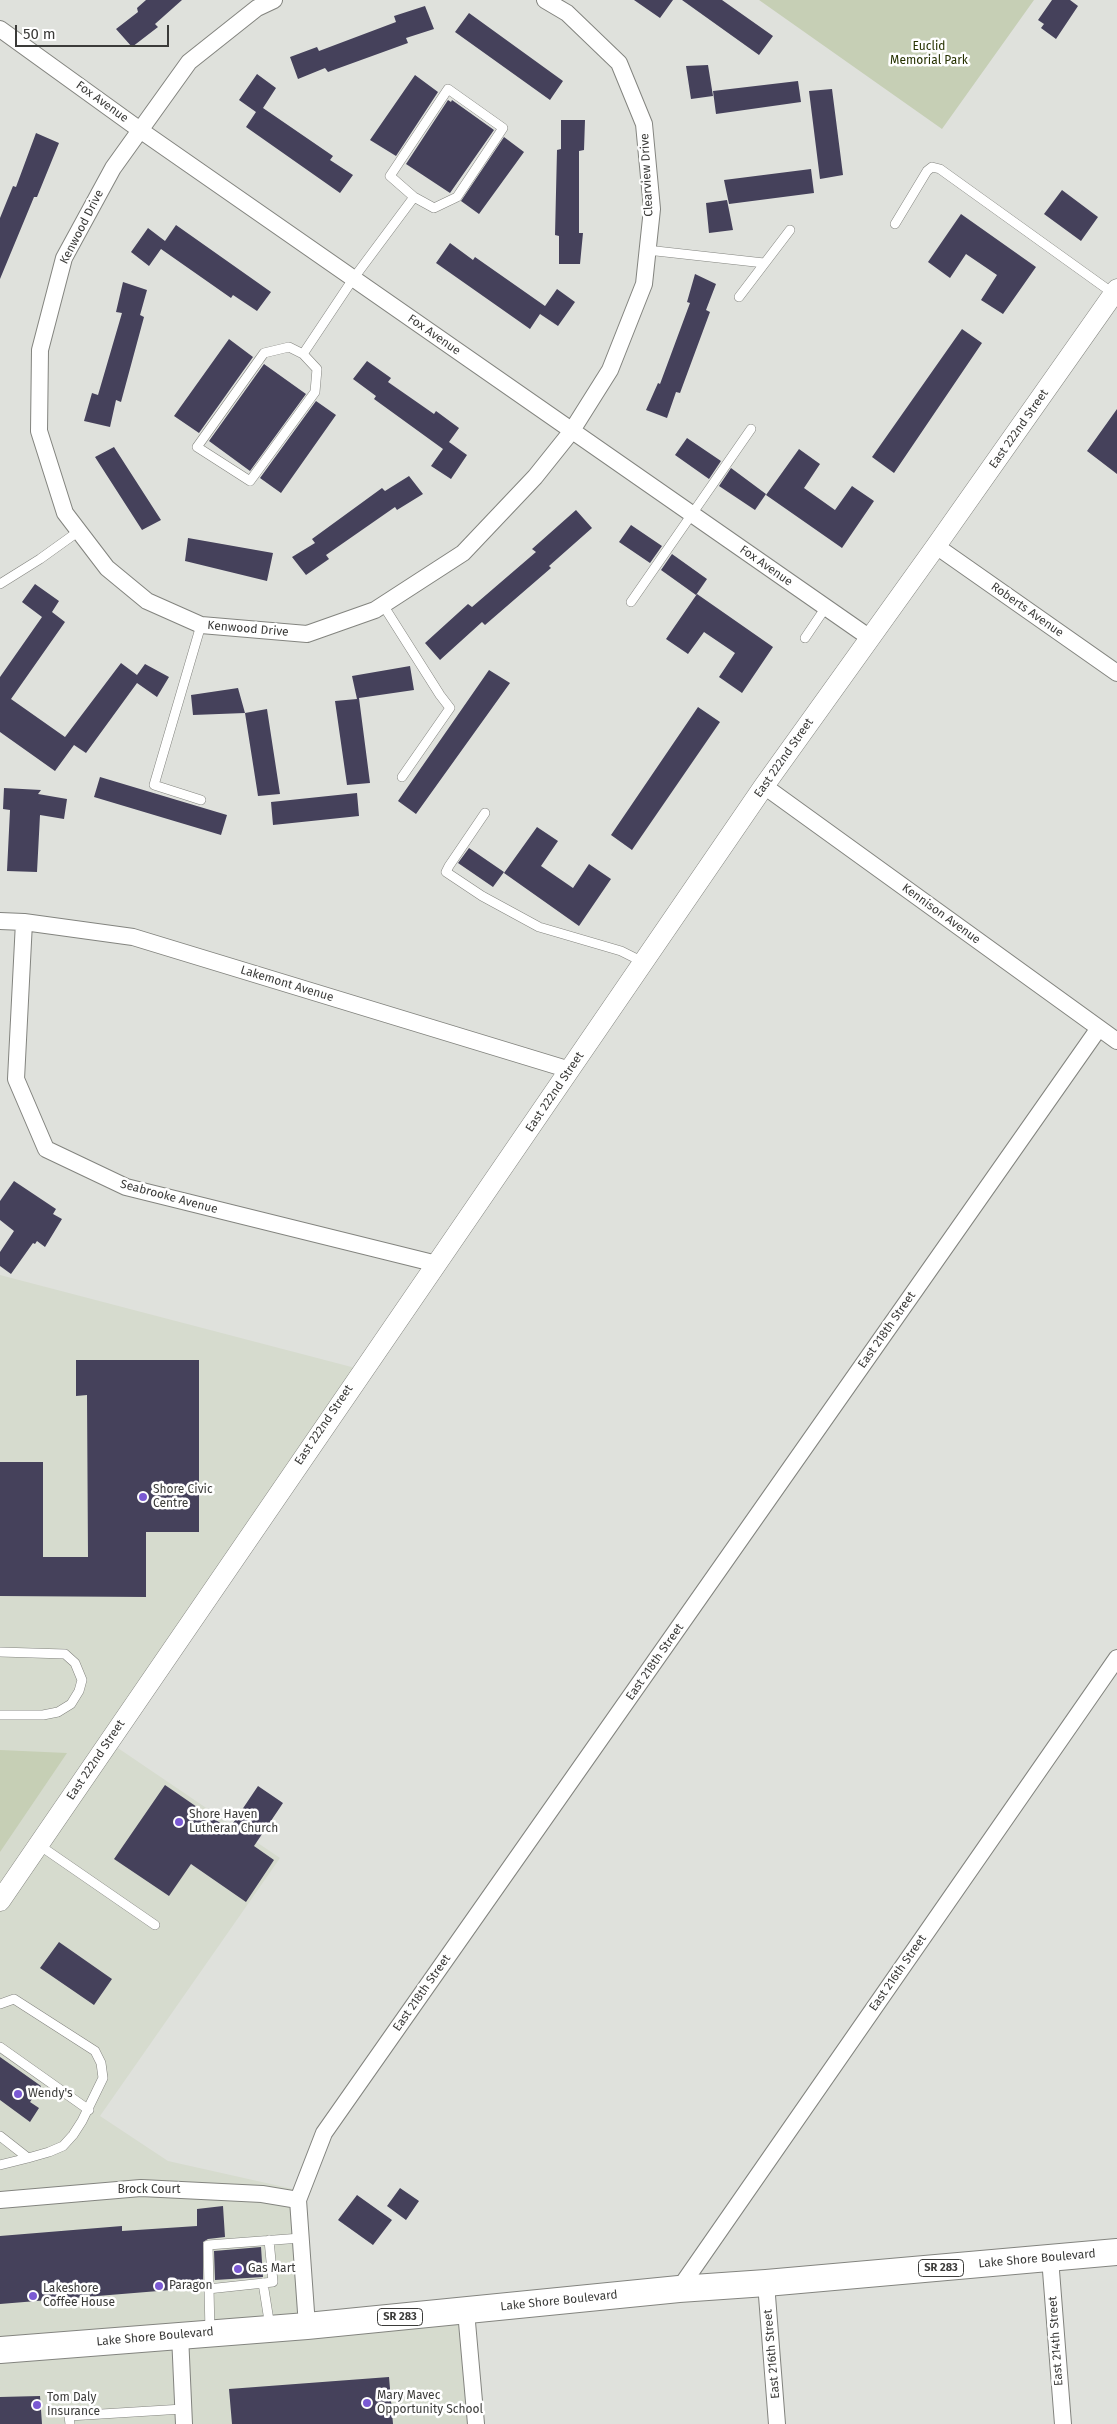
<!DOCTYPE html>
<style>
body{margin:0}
#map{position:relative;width:1117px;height:2424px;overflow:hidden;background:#dfe1dc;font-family:"Fira Sans",sans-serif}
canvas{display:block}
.scale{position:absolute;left:15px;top:25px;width:154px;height:22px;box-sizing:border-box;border:2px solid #3b3b39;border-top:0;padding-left:6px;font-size:15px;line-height:18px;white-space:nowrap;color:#3b3b39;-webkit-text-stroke:4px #fff;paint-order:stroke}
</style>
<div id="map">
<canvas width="1117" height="2424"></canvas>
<div class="scale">50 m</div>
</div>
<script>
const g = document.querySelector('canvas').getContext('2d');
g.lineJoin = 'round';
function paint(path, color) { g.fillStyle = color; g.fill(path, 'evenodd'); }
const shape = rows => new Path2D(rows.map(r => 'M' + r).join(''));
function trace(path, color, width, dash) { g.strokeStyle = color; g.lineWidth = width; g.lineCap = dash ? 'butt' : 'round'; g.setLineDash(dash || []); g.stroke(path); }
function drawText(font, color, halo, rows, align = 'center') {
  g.font = font + ' "Fira Sans",sans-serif'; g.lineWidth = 5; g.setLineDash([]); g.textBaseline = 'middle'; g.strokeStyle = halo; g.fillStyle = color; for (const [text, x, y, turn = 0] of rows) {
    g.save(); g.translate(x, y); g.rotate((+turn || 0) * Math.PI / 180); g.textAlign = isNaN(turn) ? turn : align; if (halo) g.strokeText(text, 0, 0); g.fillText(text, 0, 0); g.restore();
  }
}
paint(shape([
 [0,1275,363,1370,109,1742,280,1858,100,2116,168,2161,302,2191,307,2325,466,2311,476,2424,0,2424]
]), '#d6dbce');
paint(shape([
 [759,0,1034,0,942,129],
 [0,1750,67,1753,0,1852]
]), '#c6cfb5');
paint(shape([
 [146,0,182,0,155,24,158,27,132,47,116,29,138,12,137,8],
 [634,0,673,0,660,18],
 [682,0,722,0,773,36,759,55],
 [1052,0,1070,0,1078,6,1056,39,1041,28,1044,24,1038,20],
 [425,6,434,29,406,38,408,43,328,72,325,68,298,79,290,57,317,47,319,51,396,22,394,16],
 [469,13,563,81,550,100,455,32],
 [708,65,713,96,691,99,686,66],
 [257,74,276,88,263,108,333,156,330,160,353,175,340,193,246,127,256,112,239,100],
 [415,75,438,92,396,156,370,140],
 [798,81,801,102,716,114,713,91],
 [832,89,843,175,820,179,809,91],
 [448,100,451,102,452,100,494,130,450,193,406,164],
 [561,120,585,120,584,150,579,151,579,233,583,233,580,264,559,264,559,236,555,235,557,150,561,149],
 [36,133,59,143,37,197,34,197,0,279,0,218,13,186,16,187],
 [504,137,524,152,479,214,461,201],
 [811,169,814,193,729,204,724,180],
 [1062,190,1098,217,1081,241,1044,214],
 [727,200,733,230,709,233,706,203],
 [961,214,1036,267,1003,314,981,300,997,275,966,254,950,278,928,262],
 [176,225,271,292,257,311,233,295,231,298,161,249,149,266,131,252,148,228,165,241],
 [450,243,473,260,475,257,545,306,557,289,575,302,558,326,540,314,530,329,436,263],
 [695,274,716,284,706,310,710,312,680,393,676,392,667,418,646,410,658,383,660,384,690,303,687,302],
 [123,282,147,290,140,315,144,317,121,402,116,400,110,427,84,421,92,393,98,395,122,313,116,312],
 [962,329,982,343,894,473,872,457],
 [229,339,253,357,199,433,174,416],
 [367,361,391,378,388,382,434,414,436,411,459,428,449,442,467,455,451,479,431,466,443,449,374,399,376,396,353,379],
 [264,364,306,394,250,471,209,441],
 [316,401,336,415,281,493,260,478],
 [1117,409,1117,474,1087,451],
 [687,438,721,461,709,479,675,455],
 [114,447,161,520,142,530,95,457],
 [799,449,820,464,804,488,835,510,852,486,874,501,842,548,766,495],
 [731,468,766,494,755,510,719,486],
 [409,476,423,494,397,510,395,507,326,555,329,559,306,575,292,557,315,543,312,539,382,488,385,491],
 [576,510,592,528,549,566,551,568,485,625,482,622,440,660,425,643,468,604,472,607,536,552,532,549],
 [631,525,662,546,650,563,619,542],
 [188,538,273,553,267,581,185,561],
 [672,554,707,579,696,595,661,570],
 [35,584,59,601,52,612,65,622,11,699,65,737,121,663,137,675,145,664,169,677,157,697,137,683,86,753,74,745,55,771,0,732,0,677,42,617,22,602],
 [697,594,773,647,742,693,719,677,735,653,704,632,688,654,666,639],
 [410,666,414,690,359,698,370,783,347,785,335,701,357,699,352,676],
 [489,670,510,683,416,814,398,801],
 [238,688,245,713,193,715,191,695],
 [698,707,720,722,632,850,611,835],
 [267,709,280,794,258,796,245,713],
 [100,777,227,815,221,835,94,797],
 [4,788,41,790,38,794,67,799,64,819,40,815,37,872,7,871,10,810,3,809],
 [357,793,359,816,273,825,271,802],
 [537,827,558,841,541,866,573,888,589,864,611,879,579,926,504,873],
 [469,848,504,872,493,887,458,863],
 [14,1181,56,1209,53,1214,62,1219,45,1247,37,1241,35,1244,33,1243,11,1274,0,1266,0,1252,14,1231,0,1220,0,1201],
 [76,1360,199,1360,199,1532,146,1532,146,1597,0,1596,0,1462,43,1462,43,1557,88,1557,87,1395,76,1396],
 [165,1785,229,1829,258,1786,283,1803,254,1846,274,1860,246,1902,191,1864,169,1896,114,1859],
 [59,1942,112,1979,94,2005,40,1968],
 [0,2057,41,2086,30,2102,39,2108,30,2122,0,2100],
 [400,2188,419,2201,406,2220,387,2206],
 [357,2195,392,2220,373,2245,338,2220],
 [223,2206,225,2237,208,2239,203,2242,203,2281,197,2282,195,2288,0,2304,0,2236,122,2226,122,2231,197,2226,197,2209],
 [261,2247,263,2277,215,2280,214,2251],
 [389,2377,393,2424,232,2424,229,2389],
 [40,2396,42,2424,0,2424,0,2397]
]), '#45415b');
const service = shape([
 [895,224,927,171,932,167,940,169,1114,294],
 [647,250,764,263],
 [739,297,790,230],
 [303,354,317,369,315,392,250,481,197,447,264,353,289,347,303,354,353,279,414,197,434,208,457,197,503,128,448,89,390,176,414,197],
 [0,584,40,559,79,531],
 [631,602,751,429],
 [383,605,440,695,450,708,402,777],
 [805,638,826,607],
 [201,800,154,785,201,625],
 [485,813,449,866,446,872,482,896,539,927,621,951,643,962],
 [0,1652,65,1654,75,1663,82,1680,79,1691,71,1704,58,1712,43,1715,0,1715],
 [39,1845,155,1925],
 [0,2004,14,1999,95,2051,101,2063,103,2078,82,2121,73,2135,63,2146,49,2152,28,2158],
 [0,2047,89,2110],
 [0,2136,28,2158,0,2165],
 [263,2283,270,2327],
 [208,2289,273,2282,269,2240],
 [210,2332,208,2245,301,2238],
 [70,2424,69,2416,183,2409]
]);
const minor = shape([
 [274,0,257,8,189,62,113,168,64,258,40,350,39,431,65,513,107,568,147,601,201,625,307,634,375,610,463,553,535,477,571,432,610,370,644,284,652,209,644,124,619,63,567,13,545,0],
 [0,29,140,130,870,638],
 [936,546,1117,673],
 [764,786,1117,1041],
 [0,921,24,922,133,937,570,1070],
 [24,922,16,1079,46,1149,126,1187,437,1264],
 [0,2200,141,2188,262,2194,298,2200],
 [1050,2258,1063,2424],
 [766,2283,777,2424],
 [679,2289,1117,1658],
 [466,2311,476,2424],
 [307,2326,298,2200,324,2133,1099,1028],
 [180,2335,184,2424]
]);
const tertiary = shape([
 [0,1901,764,786,936,546,1117,289]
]);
const primary = shape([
 [0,2350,307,2326,679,2289,766,2283,1117,2252]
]);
trace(service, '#83847f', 10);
trace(minor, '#83847f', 18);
trace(tertiary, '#83847f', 21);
trace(primary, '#83847f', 28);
trace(service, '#fff', 9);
trace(minor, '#fff', 16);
trace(tertiary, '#fff', 20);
trace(primary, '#fff', 26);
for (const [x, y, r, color] of [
 [143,1497,5,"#7a59d3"],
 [179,1822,5,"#7a59d3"],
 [18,2094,5,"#7a59d3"],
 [238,2269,5,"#7a59d3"],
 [159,2286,5,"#7a59d3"],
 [33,2296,5,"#7a59d3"],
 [367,2403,5,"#7a59d3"],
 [37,2405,5,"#7a59d3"]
]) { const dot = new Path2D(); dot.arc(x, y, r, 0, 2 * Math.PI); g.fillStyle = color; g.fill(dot); trace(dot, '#fff', 2); }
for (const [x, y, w] of [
 [941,2268,45],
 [400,2317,45]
]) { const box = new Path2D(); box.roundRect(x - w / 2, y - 8.5, w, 17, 4); g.fillStyle = '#fff'; g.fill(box); trace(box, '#3b3b39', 1); }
drawText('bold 11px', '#3b3b39', null, [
 ["SR 283",941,2268],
 ["SR 283",400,2317]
]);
drawText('12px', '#263200', '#fff', [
 ["Euclid",929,47],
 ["Memorial Park",929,61]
]);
drawText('12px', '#3b3b39', '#fff', [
 ["Fox Avenue",102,102,36],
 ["Clearview Drive",647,175,-93],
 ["Kenwood Drive",82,227,-63],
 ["Fox Avenue",434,335,35],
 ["East 222nd Street",1019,429,-55],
 ["Fox Avenue",766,566,35],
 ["Roberts Avenue",1027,610,35],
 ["Kenwood Drive",248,629,5],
 ["East 222nd Street",784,758,-55],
 ["Kennison Avenue",941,914,36],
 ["Lakemont Avenue",287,984,17],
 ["East 222nd Street",555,1092,-56],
 ["Seabrooke Avenue",169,1197,15],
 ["East 218th Street",887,1330,-55],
 ["East 222nd Street",324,1425,-56],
 ["East 218th Street",655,1662,-55],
 ["East 222nd Street",96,1760,-56],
 ["East 216th Street",898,1973,-55],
 ["East 218th Street",422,1993,-55],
 ["Brock Court",149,2190],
 ["Lake Shore Boulevard",1037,2259,-5],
 ["Lake Shore Boulevard",559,2301,-6],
 ["Lake Shore Boulevard",155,2337,-5],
 ["East 214th Street",1056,2341,-94],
 ["East 216th Street",772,2354,-95]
]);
drawText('12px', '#3b3b39', '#fff', [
 ["Shore Civic",153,1490],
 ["Centre",153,1504],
 ["Shore Haven",189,1815],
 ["Lutheran Church",189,1829],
 ["Wendy's",28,2094],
 ["Gas Mart",248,2269],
 ["Paragon",169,2286],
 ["Lakeshore",43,2289],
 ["Coffee House",43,2303],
 ["Mary Mavec",377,2396],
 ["Opportunity School",377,2410],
 ["Tom Daly",47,2398],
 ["Insurance",47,2412]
], 'left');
</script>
